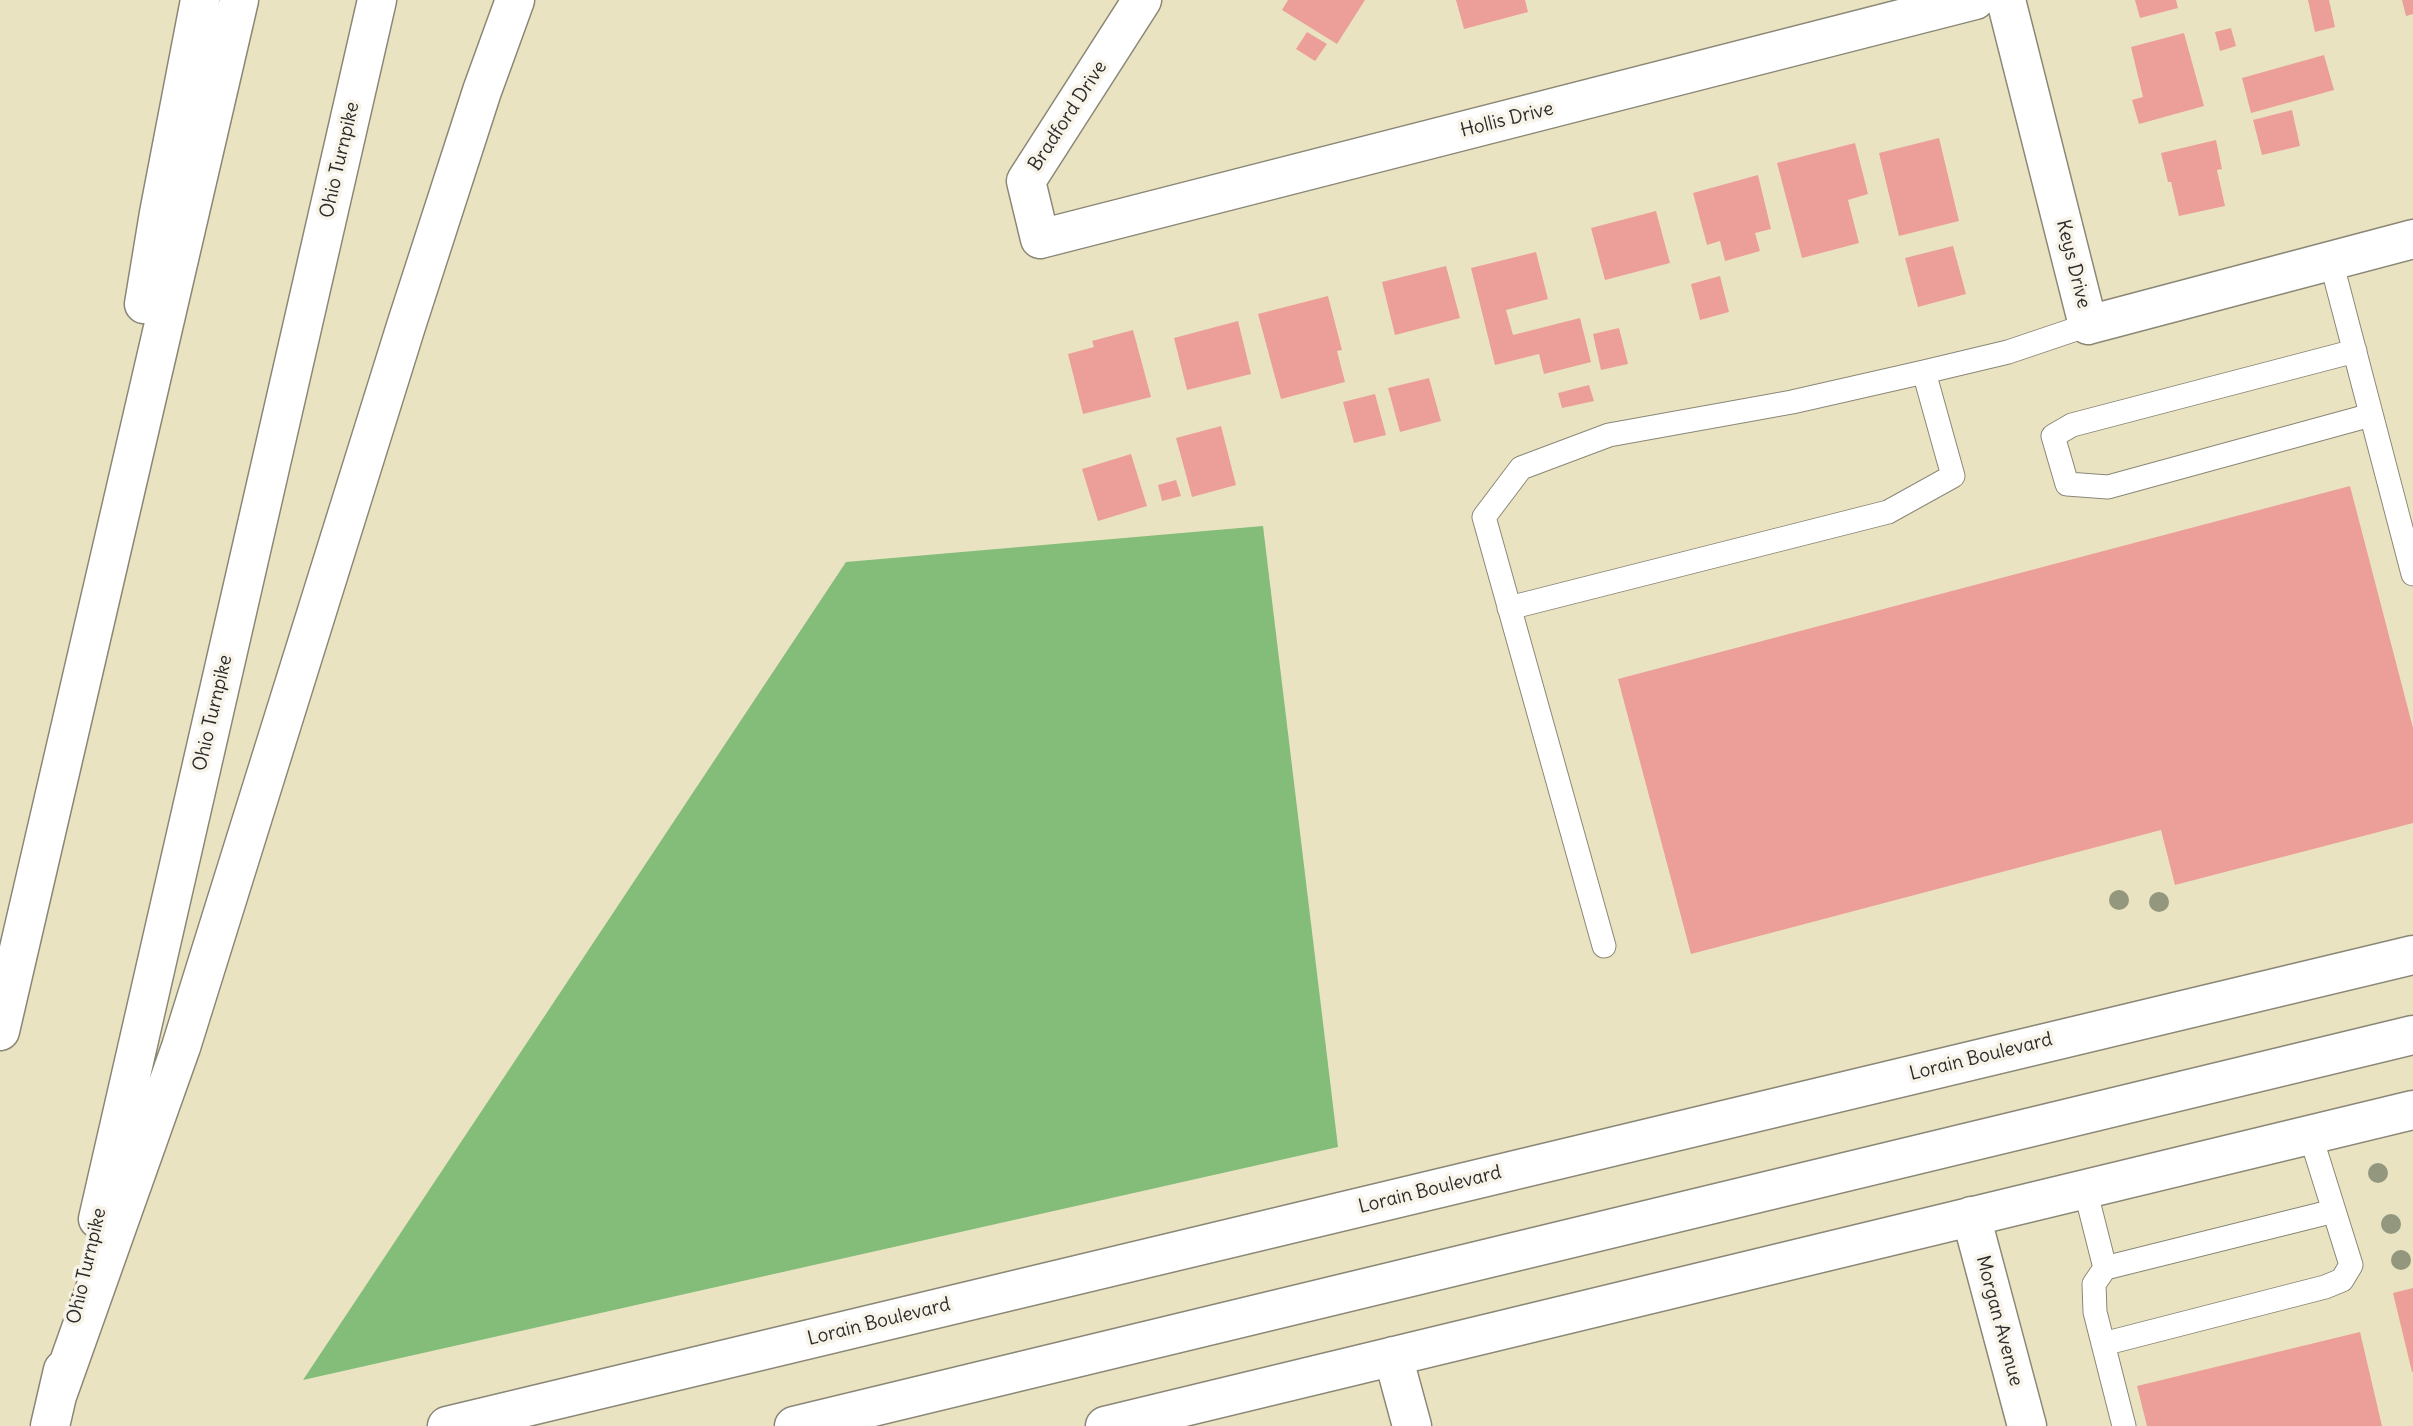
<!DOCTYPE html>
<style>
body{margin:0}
canvas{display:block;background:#eae3c2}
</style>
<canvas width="2413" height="1426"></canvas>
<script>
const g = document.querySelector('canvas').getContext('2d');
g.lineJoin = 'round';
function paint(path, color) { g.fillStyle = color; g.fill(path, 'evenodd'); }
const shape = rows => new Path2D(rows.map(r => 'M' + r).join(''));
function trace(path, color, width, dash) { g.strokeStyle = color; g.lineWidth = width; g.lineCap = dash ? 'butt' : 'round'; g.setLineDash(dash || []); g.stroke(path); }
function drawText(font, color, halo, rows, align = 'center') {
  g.font = font + ' Delius,sans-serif'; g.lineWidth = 7; g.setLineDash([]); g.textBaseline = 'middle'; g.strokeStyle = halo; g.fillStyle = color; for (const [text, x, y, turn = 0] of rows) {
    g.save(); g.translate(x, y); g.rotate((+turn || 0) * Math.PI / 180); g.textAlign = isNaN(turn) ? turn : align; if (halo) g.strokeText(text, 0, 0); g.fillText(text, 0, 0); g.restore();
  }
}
paint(shape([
 [1263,526,1338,1147,303,1380,846,562]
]), '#84bc79');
paint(shape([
 [1288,0,1365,0,1337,44,1282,10],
 [1456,0,1525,0,1528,12,1464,29],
 [2135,0,2176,0,2178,8,2140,18],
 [2308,0,2329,0,2335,27,2315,32],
 [2402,0,2413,0,2413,14,2406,16],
 [2231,28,2236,46,2220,51,2215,32],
 [1307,32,1327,44,1315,61,1296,49],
 [2184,33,2204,106,2139,124,2132,100,2143,97,2131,47],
 [2324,55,2334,90,2251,113,2242,78],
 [2292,110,2300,146,2262,155,2253,120],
 [1939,138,1959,221,1899,236,1879,153],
 [2216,140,2222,169,2217,170,2225,206,2179,216,2171,182,2168,182,2161,153],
 [1855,143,1868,194,1848,200,1859,243,1802,258,1777,163],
 [1758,175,1771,229,1755,233,1760,251,1725,261,1720,241,1707,245,1693,193],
 [1656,211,1670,263,1605,280,1591,228],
 [1953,246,1966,294,1918,307,1905,258],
 [1536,252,1548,299,1506,310,1513,335,1580,318,1591,362,1544,374,1539,354,1495,365,1471,268],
 [1446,266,1460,318,1395,335,1382,282],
 [1720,276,1729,312,1700,320,1691,284],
 [1328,296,1342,350,1337,351,1345,382,1281,399,1258,314],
 [1238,321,1251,374,1187,390,1174,338],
 [1619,328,1628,364,1601,370,1593,334],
 [1133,330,1151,397,1083,414,1068,354,1094,347,1092,341],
 [1429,378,1441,421,1400,432,1388,388],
 [1589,385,1594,401,1562,408,1558,393],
 [1375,394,1386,435,1354,443,1343,402],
 [1221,426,1236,485,1192,497,1176,438],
 [1131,454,1147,506,1098,521,1082,469],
 [1176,480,1181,496,1162,501,1158,485],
 [2350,486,2413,728,2413,823,2175,885,2161,830,1691,954,1618,679],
 [2413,1288,2413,1372,2412,1372,2393,1293],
 [2360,1332,2382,1426,2147,1426,2137,1386]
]), '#eb9f98');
const lane = shape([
 [2331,261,2413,574],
 [2355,351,2072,425,2053,436,2067,484,2108,487,2371,415],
 [1509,608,1888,512,1953,476,1924,372],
 [1604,946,1484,517,1521,468,1609,435,1792,402,1924,372,2008,352,2088,325],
 [2085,1189,2105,1268],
 [2103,1344,2325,1287,2342,1280,2351,1265,2310,1134],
 [2124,1426,2095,1312,2094,1284,2105,1268,2334,1211]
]);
const street = shape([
 [1142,0,1026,181,1040,239,1975,0],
 [2006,0,2088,325,2413,239],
 [1971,1216,2027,1426],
 [1393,1356,1412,1426],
 [1105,1426,2413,1110]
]);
const highway = shape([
 [144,304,159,213,200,0],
 [0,1031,239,0],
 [98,1219,377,0],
 [57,1396,181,1047,406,326,482,91,515,0],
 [50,1426,63,1370],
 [447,1426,2413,955],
 [794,1426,2413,1035]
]);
trace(lane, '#8a8776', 25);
trace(street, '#8a8776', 41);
trace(highway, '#8a8776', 41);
trace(lane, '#fff', 23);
trace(street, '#fff', 38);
trace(highway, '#fff', 38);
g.fillStyle = '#92977d';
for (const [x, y] of [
 [2119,900],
 [2159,902],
 [2378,1173],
 [2391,1224],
 [2401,1260]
]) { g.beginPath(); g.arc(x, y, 10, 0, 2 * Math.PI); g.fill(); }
drawText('19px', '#2b2b2b', '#f7f3e8', [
 ["Bradford Drive",1068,116,-57],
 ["Hollis Drive",1507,120,-14],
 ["Ohio Turnpike",340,160,-77],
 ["Keys Drive",2073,264,76],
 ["Ohio Turnpike",213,713,-77],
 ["Lorain Boulevard",1981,1057,-14],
 ["Lorain Boulevard",1430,1190,-14],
 ["Ohio Turnpike",87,1266,-77],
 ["Morgan Avenue",1999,1321,75],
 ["Lorain Boulevard",879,1322,-14]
]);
</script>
